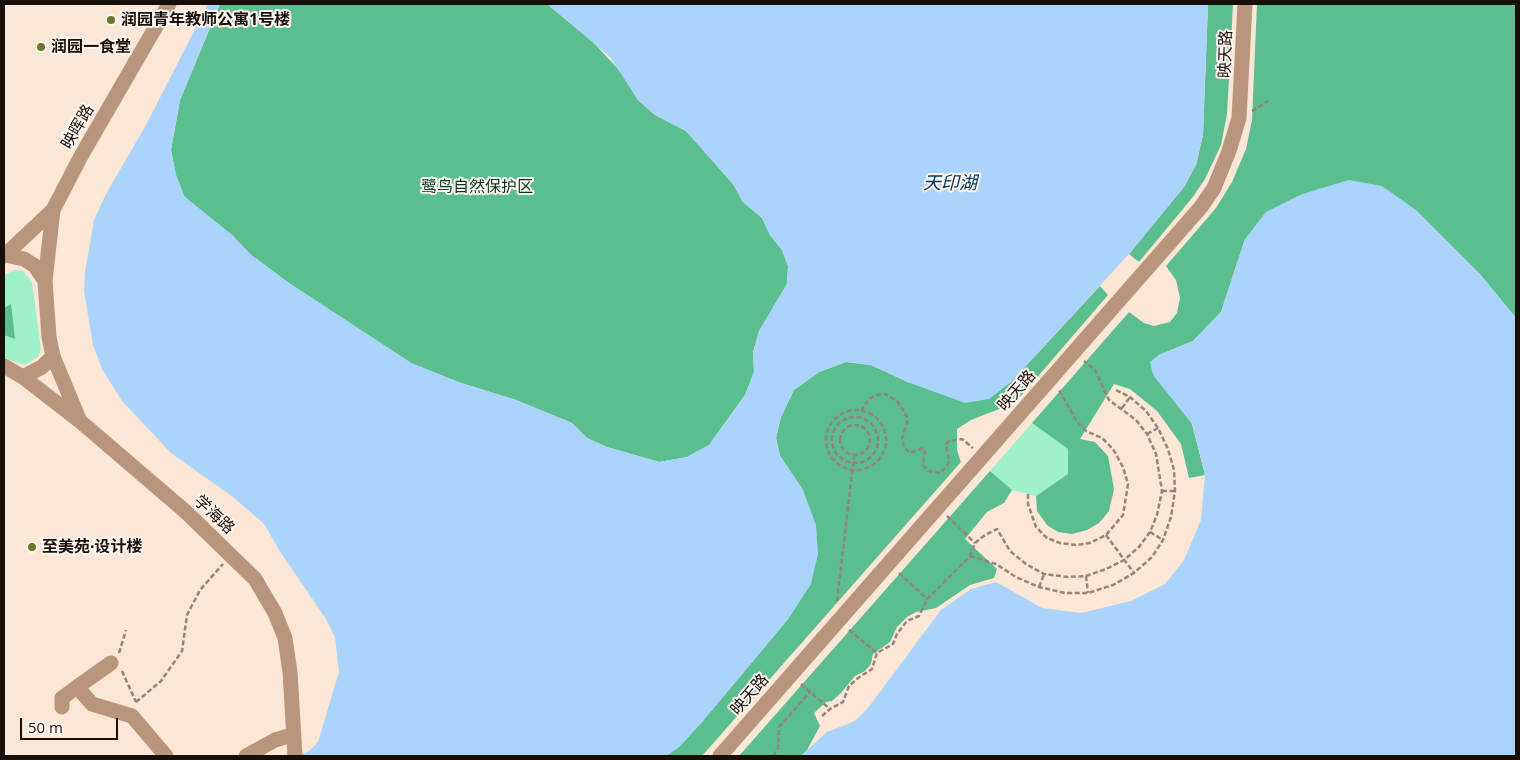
<!DOCTYPE html>
<meta charset="utf-8">
<style>
body{margin:0}
#map{position:relative;width:1520px;height:760px;overflow:hidden;background:#fce6d5;font-family:"Open Sans",sans-serif}
canvas{display:block}
.frame{position:absolute;inset:0;border:5px solid #170f0a;pointer-events:none}
.scale{position:absolute;left:20px;top:718px;width:98px;height:22px;box-sizing:border-box;border:2px solid #170f0a;border-top:0;padding-left:6px;font-size:15px;line-height:18px;white-space:nowrap;color:#170f0a;-webkit-text-stroke:4px #fff6ef;paint-order:stroke}
</style>
<div id="map">
<canvas width="1520" height="760"></canvas>
<div class="frame"></div>
<div class="scale">50 m</div>
</div>
<script>
const g = document.querySelector('canvas').getContext('2d');
g.lineJoin = 'round';
function paint(path, color) { g.fillStyle = color; g.fill(path, 'evenodd'); }
const shape = rows => new Path2D(rows.map(r => 'M' + r).join(''));
function trace(path, color, width, dash) { g.strokeStyle = color; g.lineWidth = width; g.lineCap = dash ? 'butt' : 'round'; g.setLineDash(dash || []); g.stroke(path); }
function drawText(font, color, halo, rows, align = 'center') {
  g.font = font + ' "Open Sans","Noto Sans SC",sans-serif'; g.lineWidth = 4; g.setLineDash([]); g.textBaseline = 'middle'; g.strokeStyle = halo; g.fillStyle = color; for (const [text, x, y, turn = 0] of rows) {
    g.save(); g.translate(x, y); g.rotate((+turn || 0) * Math.PI / 180); g.textAlign = isNaN(turn) ? turn : align; if (halo) g.strokeText(text, 0, 0); g.fillText(text, 0, 0); g.restore();
  }
}
paint(shape([
 [15,270,23,271,32,282,41,350,38,357,24,365,4,358,4,275],
 [1032,423,1068,449,1068,474,1036,496,1012,490,990,471]
]), '#9ff1c7');
paint(shape([
 [220,4,547,4,590,39,621,72,638,100,655,115,686,131,733,184,743,202,762,218,770,235,782,250,788,266,787,284,759,331,753,353,754,372,745,395,709,445,687,457,659,462,607,447,587,438,572,423,516,400,458,382,411,363,289,283,251,255,231,234,202,213,184,196,176,175,171,150,180,100],
 [1208,4,1233,4,1227,114,1221,145,1205,179,1192,198,1139,262,1129,254,1184,187,1196,165,1203,135],
 [1257,4,1516,4,1516,318,1479,273,1245,239,1221,312,1193,341,1159,355,1175,400,1192,424,1205,475,1189,478,1181,444,1157,411,1130,389,1114,384,1080,439,1095,442,1108,456,1114,489,1109,511,1099,523,1087,530,1072,534,1058,532,1047,525,1037,511,1036,496,1068,474,1068,449,1032,423,1129,312,1144,323,1154,326,1170,322,1177,313,1180,298,1176,280,1166,266,1216,208,1232,182,1246,149,1252,120],
 [1100,286,1108,295,1021,396,1012,404,971,420,957,429,957,450,961,462,702,756,666,756,679,747,702,722,789,618,803,490,780,456,776,438,781,417,794,390,819,372,846,362,871,365,910,383,1011,382],
 [11,304,15,339,4,335,4,308],
 [990,471,1012,490,1004,503,987,512,965,539,997,569,994,578,970,585,936,608,916,612,907,617,897,627,890,642,873,654,871,664,865,671,855,676,841,693,832,701,826,702,814,713,820,726,807,750,801,756,739,756]
]), '#5bbe8f');
paint(shape([
 [208,4,220,4,180,100,171,150,176,175,184,196,231,234,251,255,289,283,411,363,458,382,516,400,572,423,587,438,607,447,659,462,687,457,709,445,745,396,754,372,753,353,759,331,787,284,788,266,782,250,770,235,762,218,743,202,733,184,686,131,655,115,638,100,610,57,547,4,1208,4,1203,135,1196,165,1184,187,1129,254,1011,382,989,399,965,403,910,383,871,365,846,362,819,372,794,390,781,417,776,438,780,456,803,490,816,525,818,554,811,584,789,618,702,722,679,747,666,756,296,756,309,751,318,742,339,672,335,637,326,619,279,550,264,524,233,497,171,453,122,401,102,369,93,345,84,291,85,272,94,220,106,194,146,125],
 [1349,180,1382,186,1416,210,1479,273,1516,318,1516,756,801,756,827,732,855,721,868,708,941,610,971,589,996,582,1042,608,1081,613,1131,601,1165,584,1184,560,1201,520,1205,475,1192,424,1153,375,1150,362,1159,355,1193,341,1221,312,1245,239,1266,212,1302,194]
]), '#aad4fb');
trace(shape([
 [1252,111,1268,101],
 [1122,408,1130,397],
 '826 440a30 30 0 1 1 60 0a30 30 0 1 1-60 0Z',
 [861,411,869,399,877,395,885,394,898,402,907,417,907,423,902,439,904,447,910,453,923,448,925,452,923,465,928,471,940,473,947,466,949,461,946,444,949,441,962,439,973,448],
 '832 440a23 23 0 1 1 46 0a23 23 0 1 1-46 0Z',
 '840 440a15 15 0 1 1 30 0a15 15 0 1 1-30 0Z',
 [1147,434,1158,428],
 [1162,491,1175,491],
 [1028,494,1028,504,1036,527,1047,538,1060,543,1076,545,1090,543,1106,535,1123,515,1128,484,1123,467,1113,449,1102,438,1086,431,1076,420,1059,390],
 [947,516,975,543],
 [1150,532,1163,540],
 [1106,535,1134,573],
 [970,556,996,564,1016,577,1039,587,1065,593,1088,593,1113,585,1134,573,1152,557,1163,540,1171,517,1175,491,1174,470,1168,449,1158,428,1146,411,1130,397,1114,389],
 [899,573,927,599],
 [1086,576,1088,593],
 [1039,587,1044,574],
 [837,601,854,456],
 [849,630,877,653],
 [119,653,126,630],
 [122,671,136,702],
 [801,684,830,709],
 [136,702,161,681,182,651,187,615,200,590,223,564],
 [822,716,830,709,843,702,849,686,858,678,872,669,877,653,893,644,897,634,907,621,919,616,927,599,970,556,975,543,985,535,997,529,1010,551,1026,564,1044,574,1068,577,1086,576,1106,569,1124,560,1139,547,1150,532,1157,515,1162,491,1156,454,1147,434,1136,420,1109,400,1095,370,1084,361],
 [773,756,778,748,779,727,810,692]
]), '#948579', 2.5, [5, 2.5]);
trace(shape([
 [53,210,45,281,49,337,53,356,79,419],
 [4,253,5,255,24,259,35,266,45,281],
 [4,256,53,210,81,156,169,4],
 [4,366,23,377,81,422,186,512,255,579,275,613,285,638,290,672,295,756],
 [23,377,42,367,53,356],
 [77,687,111,663],
 [62,707,62,698,77,687,92,704,132,716,166,756],
 [246,756,275,740,292,735],
 [720,756,1201,207,1214,188,1229,151,1239,118,1245,4]
]), '#b8967e', 15);
for (const [x, y, r, color] of [
 [111,20,5,"#697927"],
 [41,47,5,"#697927"],
 [32,547,5,"#697927"]
]) { const dot = new Path2D(); dot.arc(x, y, r, 0, 2 * Math.PI); g.fillStyle = color; g.fill(dot); trace(dot, '#fff6ef', 2); }
drawText('bold 16px', '#170f0a', '#fff6ef', [
 ["润园青年教师公寓1号楼",121,20],
 ["润园一食堂",51,47],
 ["至美苑·设计楼",42,547]
], 'left');
drawText('16px', '#170f0a', '#fff6ef', [
 ["映天路",1226,54,-88],
 ["映晖路",78,127,-60],
 ["映天路",1017,391,-49],
 ["学海路",214,515,43],
 ["映天路",750,695,-49]
]);
drawText('16px', '#083523', '#fff6ef', [
 ["鹭鸟自然保护区",477,187]
]);
drawText('italic 18px', '#003960', '#fff6ef', [
 ["天印湖",950,184]
]);
</script>
